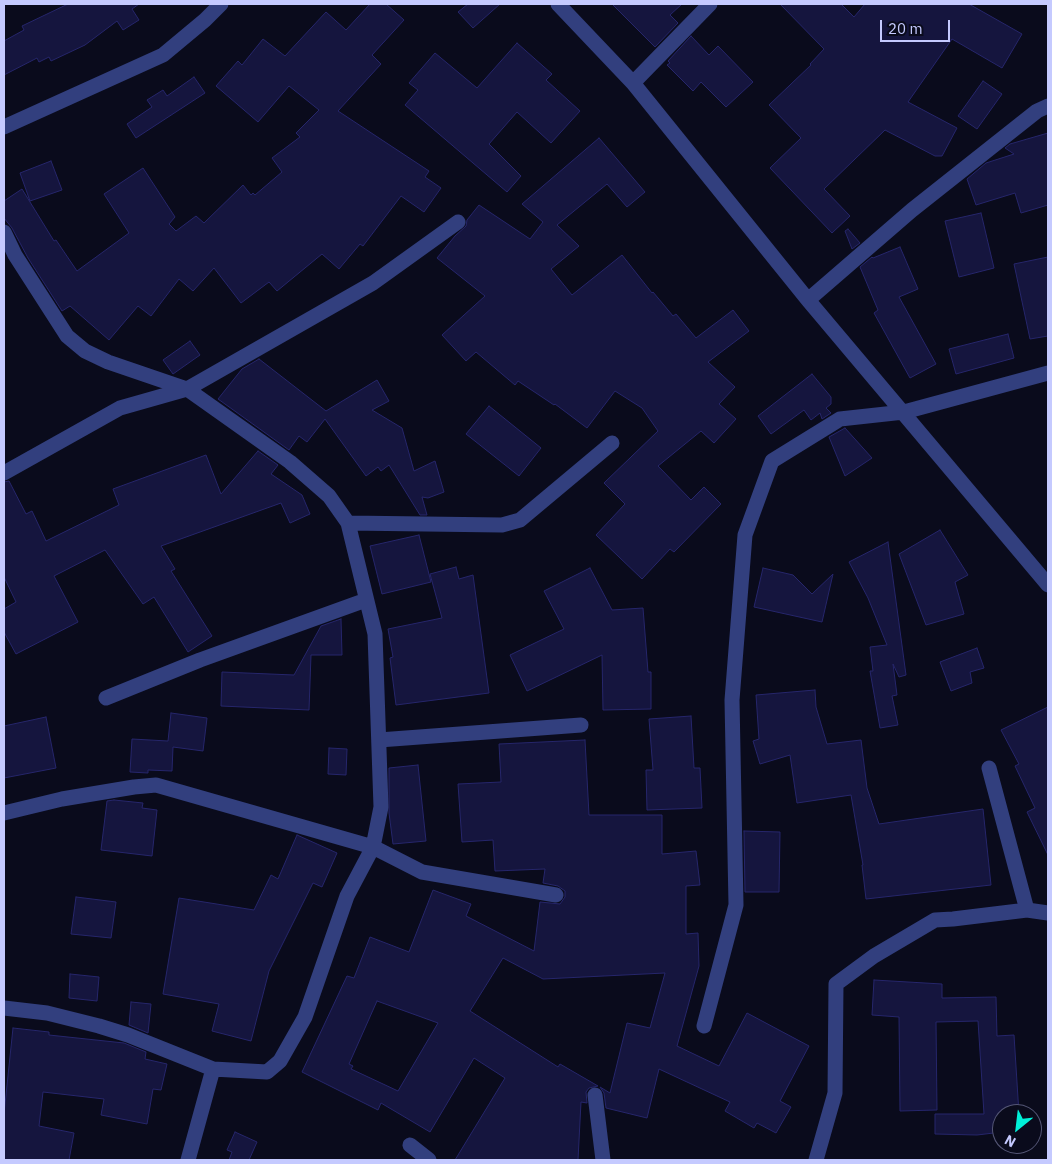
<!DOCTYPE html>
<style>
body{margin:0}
#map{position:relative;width:1052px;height:1164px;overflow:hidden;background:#0a0b1c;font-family:"IBM Plex Sans",sans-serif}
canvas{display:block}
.frame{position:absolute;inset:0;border:5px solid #c5caff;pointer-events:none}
.north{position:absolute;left:992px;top:1104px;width:50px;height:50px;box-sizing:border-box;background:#0a0b1c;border:1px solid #555777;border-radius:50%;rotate:209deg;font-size:14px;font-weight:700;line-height:20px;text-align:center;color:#c5caff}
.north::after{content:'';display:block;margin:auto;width:18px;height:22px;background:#00f0d8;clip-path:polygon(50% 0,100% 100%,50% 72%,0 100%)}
.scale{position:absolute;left:880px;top:20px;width:70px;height:22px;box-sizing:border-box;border:2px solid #c5caff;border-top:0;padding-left:6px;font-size:15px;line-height:18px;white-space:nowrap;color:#c5caff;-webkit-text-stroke:4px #0a0b1c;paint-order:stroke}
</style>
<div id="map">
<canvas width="1052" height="1164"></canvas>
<div class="frame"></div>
<div class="north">N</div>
<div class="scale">20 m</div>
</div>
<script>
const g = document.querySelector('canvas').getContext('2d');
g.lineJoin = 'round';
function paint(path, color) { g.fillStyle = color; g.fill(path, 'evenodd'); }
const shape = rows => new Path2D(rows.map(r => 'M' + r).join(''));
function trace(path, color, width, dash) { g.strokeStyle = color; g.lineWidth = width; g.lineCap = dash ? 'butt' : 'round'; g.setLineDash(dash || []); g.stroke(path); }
const building = shape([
 [68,4,139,4,132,9,139,20,123,30,117,21,85,45,51,61,49,57,39,62,37,58,4,75,4,41,24,30,22,26,68,4],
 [370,4,386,4,404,20,372,55,381,64,338,111,429,171,425,177,441,188,424,212,401,196,363,246,360,244,339,269,322,254,277,291,269,282,241,303,214,268,193,291,179,279,151,316,138,306,109,340,70,306,62,311,28,258,12,228,4,218,4,201,22,189,54,241,56,240,77,271,129,233,104,194,143,168,175,217,169,224,176,231,196,216,204,223,243,185,251,195,253,193,255,195,282,172,272,158,300,137,296,133,319,110,289,86,258,122,216,86,238,61,242,65,263,39,285,56,326,12,346,30,370,4],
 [468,4,500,4,473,28,458,12,468,4],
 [612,4,682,4,670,15,678,23,655,47,612,4],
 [780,4,841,4,854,17,865,4,969,4,1022,34,1002,68,952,39,908,102,957,128,942,156,935,156,885,130,824,189,850,216,832,233,770,168,801,138,769,105,811,65,810,64,824,49,780,4],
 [691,36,709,55,718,46,753,82,726,107,701,82,693,91,667,65,670,63,668,61,691,36],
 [517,43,552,74,546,80,580,111,551,143,517,112,489,144,521,176,507,192,405,105,418,90,409,83,435,53,477,88,517,43],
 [194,77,205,93,136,138,127,124,152,107,147,100,163,90,167,96,194,77],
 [983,81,1002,94,977,129,958,116,983,81],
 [1048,133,1048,205,1021,213,1015,193,976,205,967,179,986,163,1014,154,1005,148,1010,144,1048,133],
 [599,138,645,192,627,207,607,184,557,225,579,246,551,269,572,295,622,255,652,293,653,292,673,316,676,314,696,338,733,310,749,331,708,362,735,387,719,404,736,419,714,443,701,431,658,466,691,500,704,487,721,504,674,552,670,549,642,579,596,535,625,504,604,483,658,431,642,408,615,391,587,428,555,404,554,405,518,381,515,385,476,352,466,361,442,335,485,296,437,258,455,236,466,226,467,220,479,205,530,239,543,222,522,204,599,138],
 [51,161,62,190,30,201,20,173,51,161],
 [981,213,994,268,959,277,945,221,981,213],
 [848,229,860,243,852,249,845,231,848,229],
 [900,247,918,289,899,297,936,364,910,378,874,313,878,310,860,267,872,257,873,258,900,247],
 [1048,257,1048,336,1030,339,1014,264,1048,257],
 [1008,334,1014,358,956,374,949,349,1008,334],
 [190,341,200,355,173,374,163,360,190,341],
 [259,359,326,411,377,380,389,401,372,410,402,428,414,471,435,461,444,492,428,498,422,497,427,515,420,515,389,465,381,471,378,467,366,476,325,419,307,442,299,436,289,450,218,399,242,369,259,359],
 [812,374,831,397,831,404,826,408,831,413,822,419,820,413,811,420,804,410,771,434,758,416,812,374],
 [489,406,541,448,519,476,466,434,489,406],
 [845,428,872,458,845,476,829,437,845,428],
 [258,451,278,465,271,474,302,495,310,514,290,523,281,503,161,546,175,569,171,571,212,636,188,652,154,597,143,604,105,550,54,576,78,622,16,654,4,632,4,609,16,602,4,577,4,482,9,481,26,514,32,511,46,541,119,505,113,489,206,455,221,494,258,451],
 [940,530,968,575,955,582,964,614,926,625,899,554,940,530],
 [419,535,431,582,382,594,370,546,419,535],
 [888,542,906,675,899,677,893,664,897,695,892,696,898,725,880,728,870,671,873,671,870,647,887,645,868,598,849,562,888,542],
 [456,567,459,579,473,575,489,693,396,705,390,658,393,657,388,629,442,618,430,574,456,567],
 [590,568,612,610,643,608,648,672,651,672,651,709,603,710,602,655,527,691,510,655,564,629,544,591,590,568],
 [763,568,793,575,812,594,833,574,822,622,754,607,763,568],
 [341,619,342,655,311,655,309,710,221,706,222,672,294,675,321,626,341,619],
 [977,648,984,668,970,672,972,683,951,691,940,662,977,648],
 [815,690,816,707,827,744,861,740,867,788,879,824,983,809,991,885,866,899,862,865,863,865,851,795,797,803,790,755,760,764,753,741,759,739,756,695,815,690],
 [1048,707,1048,855,1027,812,1035,808,1015,766,1019,764,1001,730,1048,707],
 [171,713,207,718,203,751,173,747,172,771,148,770,148,773,130,772,132,739,168,741,171,713],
 [691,716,694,768,700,768,702,808,647,810,646,770,653,770,649,719,691,716],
 [46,717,56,768,4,778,4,726,46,717],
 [585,740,589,815,662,815,662,854,696,851,700,885,686,886,686,934,698,933,699,966,677,1046,719,1066,747,1013,809,1046,780,1101,791,1107,776,1133,757,1123,754,1128,725,1111,730,1102,659,1069,647,1118,606,1108,604,1093,600,1087,610,1093,627,1023,650,1028,665,973,543,979,503,958,470,1011,558,1067,560,1064,598,1086,589,1088,586,1092,587,1103,581,1102,578,1160,455,1160,505,1078,474,1058,430,1132,381,1103,378,1110,302,1072,347,976,354,978,370,937,409,952,433,890,471,904,466,916,534,951,540,902,560,904,565,897,565,891,558,886,543,883,545,869,495,871,493,840,462,842,458,784,501,782,499,744,585,740],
 [377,1001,438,1023,398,1091,351,1069,353,1066,349,1064,377,1001],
 [329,748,347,749,346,775,328,774,329,748],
 [418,765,426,841,393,844,389,813,389,768,418,765],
 [114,800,143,803,142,808,157,810,152,856,101,850,107,801,114,800],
 [744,831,780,832,779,892,745,892,744,831],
 [297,835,337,853,322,887,313,883,269,971,251,1041,212,1031,219,1004,163,994,179,898,254,910,271,875,278,879,297,835],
 [76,897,116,902,111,938,71,934,76,897],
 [70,974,99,977,97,1001,69,998,70,974],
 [874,980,942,984,942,998,996,997,997,1036,1014,1035,1019,1114,1002,1114,1002,1132,977,1135,935,1134,935,1114,984,1114,978,1021,936,1022,937,1110,900,1111,899,1017,872,1015,874,980],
 [131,1002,151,1004,148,1033,129,1025,131,1002],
 [13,1028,49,1032,49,1035,124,1043,146,1052,145,1059,167,1064,161,1090,153,1089,147,1124,101,1115,104,1099,43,1092,39,1126,74,1133,69,1160,4,1160,4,1114,13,1028],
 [235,1132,257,1142,249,1160,229,1160,232,1152,227,1150,235,1132]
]);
paint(building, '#15153e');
trace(building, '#26266b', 1);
trace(shape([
 [558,4,633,83,808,300,1048,585],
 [633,83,710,4],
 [4,127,163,55,205,20,221,4],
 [4,232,15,255,67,336,85,351,108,362,187,389,290,462,329,496,348,523,375,634,381,807,373,847,347,896,305,1017,280,1061,267,1072,213,1069,128,1035,99,1026,47,1013,4,1008],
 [808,300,912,210,1037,111,1048,106],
 [4,473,120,408,187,389,373,283,458,222],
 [348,523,502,525,520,520,612,443],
 [106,698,200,660,366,600],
 [379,740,581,725],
 [989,768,1027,910,1048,913],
 [4,813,62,799,134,787,156,785,373,847,422,872,556,895],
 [704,1026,736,905,732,700,745,535,772,461,840,419,904,412,1048,373],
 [595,1095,603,1160],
 [410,1145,429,1160],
 [188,1160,213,1069],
 [816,1160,835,1093,836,984,874,956,935,920,953,919,1027,910]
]), '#323f7e', 15);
</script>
